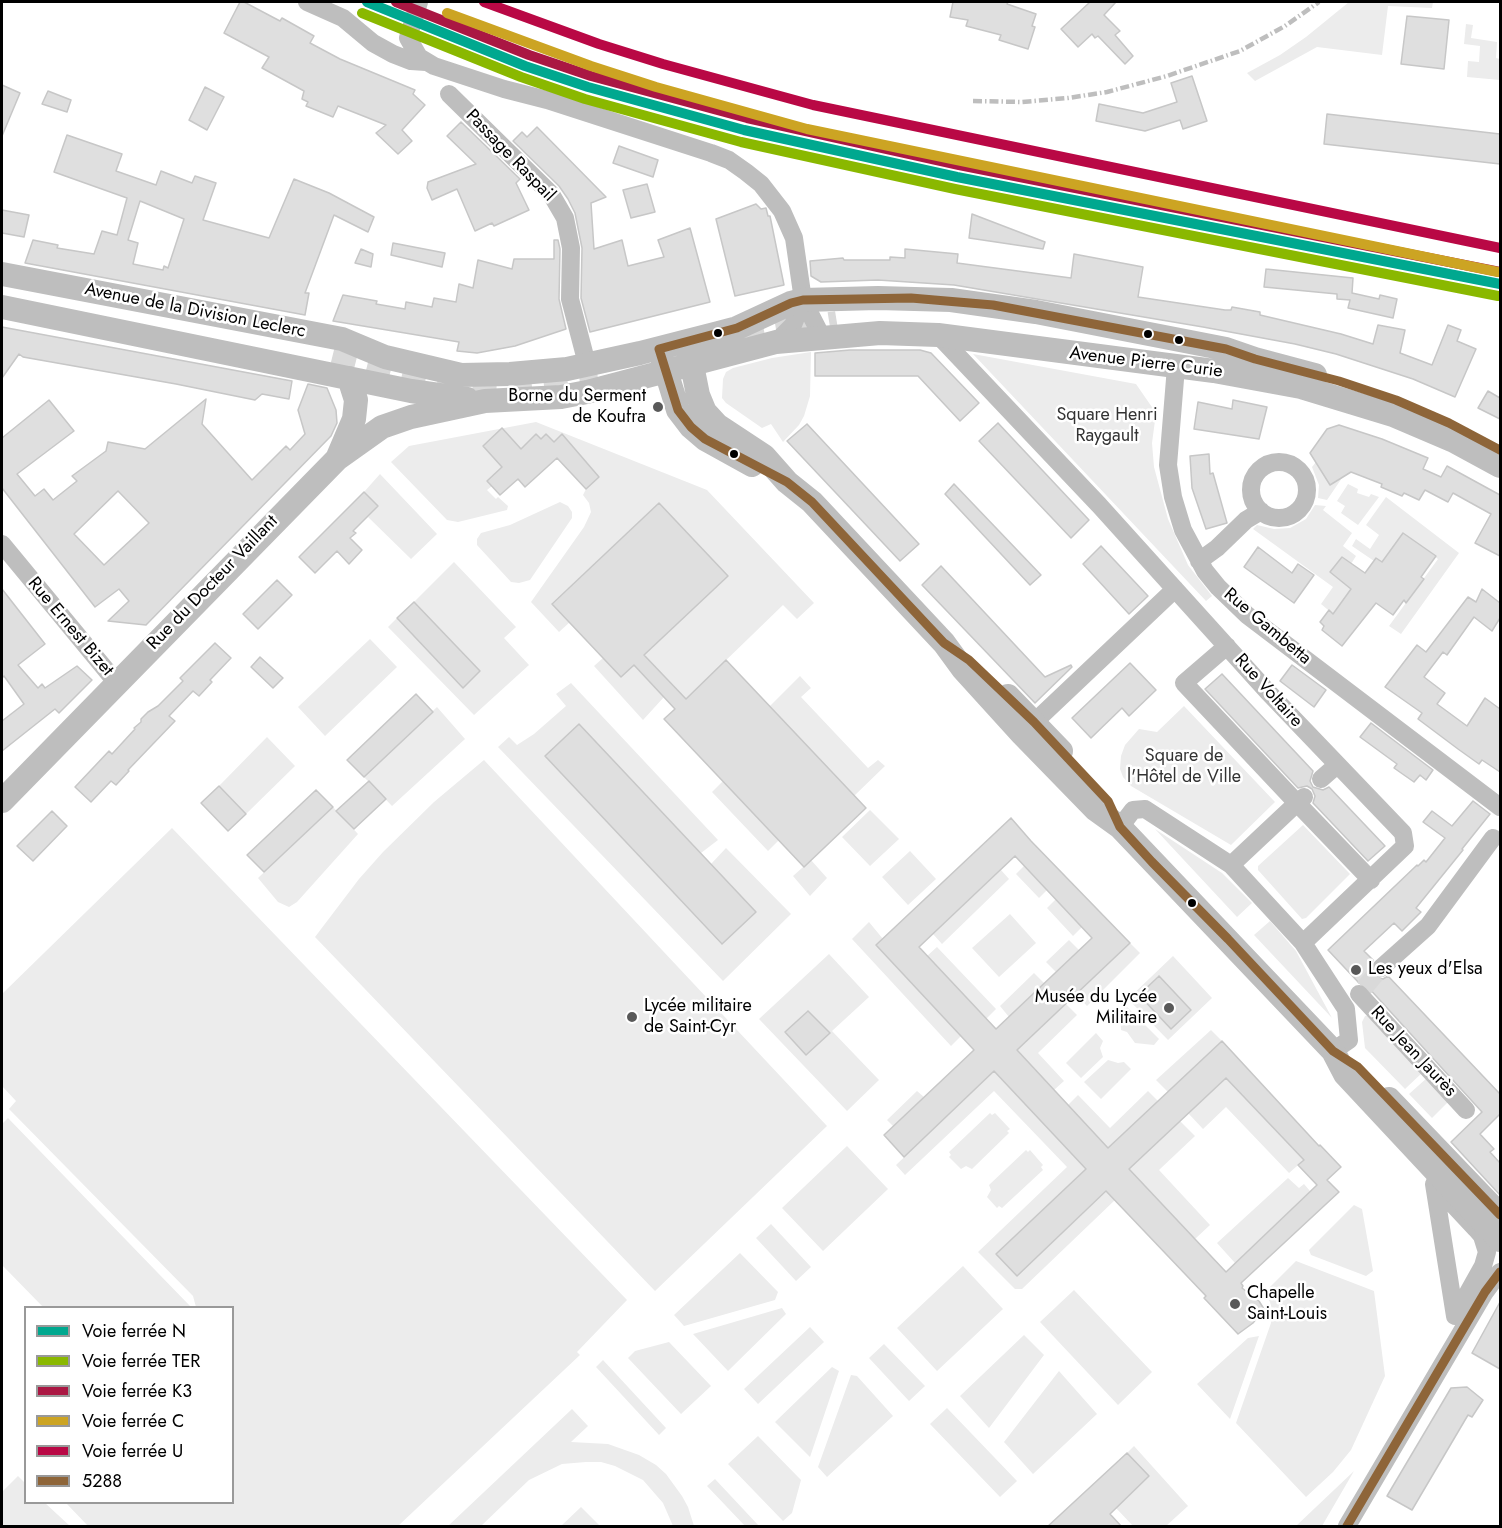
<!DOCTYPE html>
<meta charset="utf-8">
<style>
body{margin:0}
#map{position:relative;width:1502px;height:1528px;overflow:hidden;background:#fff;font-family:Jost,sans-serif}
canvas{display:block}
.frame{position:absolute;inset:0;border:3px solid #000;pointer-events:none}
.legend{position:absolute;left:24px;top:1306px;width:210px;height:198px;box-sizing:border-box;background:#fff;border:2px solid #999;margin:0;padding:8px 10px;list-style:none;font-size:18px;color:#000}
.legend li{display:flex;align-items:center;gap:12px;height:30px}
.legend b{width:30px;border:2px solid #999}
</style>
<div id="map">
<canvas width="1502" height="1528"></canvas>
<div class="frame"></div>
<ul class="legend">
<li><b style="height:8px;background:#00a88f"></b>Voie ferrée N</li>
<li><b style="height:8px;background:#8ab800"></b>Voie ferrée TER</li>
<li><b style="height:8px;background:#aa1743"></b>Voie ferrée K3</li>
<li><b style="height:8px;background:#cca423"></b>Voie ferrée C</li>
<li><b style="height:8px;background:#b90845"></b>Voie ferrée U</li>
<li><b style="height:8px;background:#8e6539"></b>5288</li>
</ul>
</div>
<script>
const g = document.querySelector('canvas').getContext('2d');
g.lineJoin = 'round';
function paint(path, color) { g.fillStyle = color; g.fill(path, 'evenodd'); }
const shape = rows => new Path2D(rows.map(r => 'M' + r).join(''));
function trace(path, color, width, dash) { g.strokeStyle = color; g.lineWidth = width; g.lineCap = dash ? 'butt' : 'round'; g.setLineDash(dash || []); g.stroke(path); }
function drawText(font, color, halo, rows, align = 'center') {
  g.font = font + ' Jost,sans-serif'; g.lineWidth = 5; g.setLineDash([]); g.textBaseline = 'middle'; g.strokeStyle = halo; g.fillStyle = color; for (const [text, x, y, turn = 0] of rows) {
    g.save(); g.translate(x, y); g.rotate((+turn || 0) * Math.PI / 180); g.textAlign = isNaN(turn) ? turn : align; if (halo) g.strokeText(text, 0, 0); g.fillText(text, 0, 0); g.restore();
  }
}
paint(shape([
 [1349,2,1433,2,1432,8,1388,6,1382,55,1317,47,1255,81,1247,73,1280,55,1306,37],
 [1466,24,1473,25,1471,38,1497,42,1496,58,1500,59,1500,80,1467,77,1468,61,1479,62,1480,46,1464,44],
 [811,352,810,396,804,416,799,425,783,442,771,424,762,428,726,403,722,398,723,379,726,372,733,368,772,358],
 [973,354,1136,384,1156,413,1152,443,1154,467,1168,519,1188,565,1212,596,1206,601],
 [536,422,707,490,814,603,797,619,783,605,686,699,644,655,728,576,659,503,552,603,570,622,559,632,531,602,584,527,591,512,589,503,583,495,586,489,562,434,554,442,546,434,541,439,536,434,521,449,502,429,502,467,487,481,492,486,487,490,496,499,498,497,508,506,507,510,458,522,447,520,391,462,409,446],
 [1316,462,1330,485,1342,478,1327,500,1318,498,1319,485,1312,467],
 [380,474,437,534,411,559,368,517,378,506,364,492],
 [1348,484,1358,489,1357,493,1369,497,1371,494,1379,497,1358,525,1341,513,1345,506,1337,501],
 [1386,497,1459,553,1401,634,1389,626,1438,559,1403,533,1382,562,1376,558,1374,561,1352,546,1356,539,1370,549,1379,535,1366,525],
 [560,502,568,506,572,512,572,518,530,580,519,583,511,582,477,545,477,539,481,533,510,525],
 [1315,505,1326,506,1323,510,1352,533,1343,546,1356,556,1351,564,1342,557,1331,572,1375,603,1360,624,1338,608,1333,614,1321,604,1333,587,1253,529,1257,525,1274,529,1290,528,1306,519],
 [454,562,516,627,504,638,529,665,474,715,388,627,397,618,463,687,480,671,414,602],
 [370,639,397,667,325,736,298,707],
 [603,658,634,665,664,697,643,720,594,666],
 [800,676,811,688,801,697,868,768,878,760,885,766,854,796,770,706],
 [571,683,718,840,701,853,579,724,545,756,721,944,756,912,711,864,726,848,791,914,723,981,498,747,509,737,517,745,534,734,566,706,556,694],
 [1184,706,1275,802,1231,845,1131,786,1123,777,1120,769,1121,756,1125,745,1139,729,1157,732],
 [437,707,465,739,392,806,364,777],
 [267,737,295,766,246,814,219,786],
 [484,760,827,1126,655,1291,315,937,359,879,383,852,434,802],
 [723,781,779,840,768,851,712,792],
 [333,807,358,834,297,902,289,907,278,902,258,878],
 [870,810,899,839,870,866,842,837],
 [1303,825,1350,874,1306,918,1302,919,1258,870,1258,866],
 [172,828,627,1300,577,1352,580,1355,398,1526,88,1526,66,1503,232,1502,232,1308,196,1307,193,1296,9,1109,16,1101,2,1086,2,994],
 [1155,829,1222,873,1252,903,1237,917],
 [910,851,936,879,908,905,882,877],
 [811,860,827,878,810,896,793,876],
 [1024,866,1047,890,1039,898,1016,874],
 [1001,870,1009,879,942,944,933,934],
 [1056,899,1082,927,1073,936,1047,908],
 [1010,914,1036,943,999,977,972,948],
 [1270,921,1296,951,1332,1018,1254,935],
 [869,922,883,939,876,945,961,1036,951,1046,852,939],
 [1069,940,1079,950,1056,972,1046,962],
 [1130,943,1140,953,1087,1006,1076,994],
 [937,947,996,1009,986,1019,927,956],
 [829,954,869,997,832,1031,879,1080,847,1111,759,1019],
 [807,1011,829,1033,806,1055,785,1032],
 [1173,956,1212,998,1168,1040,1128,999],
 [1158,976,1191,1009,1171,1029,1139,995],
 [1034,973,1044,983,1009,1017,1000,1006],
 [1066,1004,1077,1015,1038,1053,1064,1081,1054,1090,1017,1050],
 [1126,1006,1159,1039,1154,1045,1135,1043,1127,1032,1121,1030,1120,1012],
 [1369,1015,1423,1072,1405,1089,1365,1048,1362,1022,1365,1016],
 [1211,1030,1222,1041,1168,1092,1156,1080],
 [1096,1033,1103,1041,1100,1048,1103,1057,1081,1078,1066,1063],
 [1108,1060,1118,1063,1124,1062,1131,1069,1101,1099,1084,1082],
 [994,1071,1086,1169,996,1254,1017,1276,1107,1191,1115,1200,1022,1289,1015,1289,978,1252,1067,1167,994,1091,905,1175,896,1165],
 [1428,1077,1450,1100,1432,1118,1409,1094],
 [1226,1078,1304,1160,1289,1173,1226,1107,1203,1129,1188,1113],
 [917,1091,924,1097,893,1126,887,1120],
 [1148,1091,1158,1101,1108,1148,1068,1105,1078,1095,1110,1128],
 [990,1113,992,1115,995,1113,1010,1129,1007,1131,1009,1133,972,1169,966,1166,961,1169,949,1157,951,1155,949,1152],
 [8,1118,157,1272,191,1307,43,1307,2,1265,2,1124],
 [1180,1121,1195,1136,1159,1170,1210,1225,1195,1239,1129,1169],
 [847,1146,888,1189,823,1251,782,1208],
 [1026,1150,1028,1152,1030,1150,1043,1165,1041,1167,1043,1170,1002,1208,999,1206,997,1208,987,1197,991,1190,989,1185],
 [1288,1178,1299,1188,1304,1184,1310,1191,1235,1263,1217,1243],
 [1354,1205,1362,1209,1373,1271,1366,1276,1311,1255,1309,1250],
 [771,1224,811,1267,796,1281,756,1238],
 [740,1253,778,1292,775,1300,684,1326,674,1315],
 [1296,1261,1374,1291,1385,1376,1351,1450,1333,1472,1306,1497,1236,1423,1271,1323,1272,1311,1270,1302,1264,1293],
 [963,1266,1003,1309,937,1371,897,1328],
 [1074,1290,1152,1372,1118,1405,1040,1322],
 [782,1308,786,1314,728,1371,693,1334],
 [810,1327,824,1342,758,1404,744,1389],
 [1024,1335,1044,1355,989,1428,960,1396],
 [1259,1336,1230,1419,1197,1384,1248,1338],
 [669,1342,711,1386,681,1414,628,1358,635,1351],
 [884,1344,925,1386,909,1401,869,1358],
 [603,1360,666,1428,659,1435,596,1367],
 [832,1367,839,1371,810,1457,775,1422],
 [1059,1371,1097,1414,1033,1474,1004,1442],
 [851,1375,857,1376,893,1416,827,1477,818,1467],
 [947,1408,1017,1481,1000,1497,930,1424],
 [572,1409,588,1426,571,1442,608,1444,639,1455,656,1465,666,1474,682,1496,688,1507,694,1526,673,1526,663,1503,643,1480,615,1466,601,1462,586,1462,562,1464,529,1480,481,1526,448,1526],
 [758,1436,801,1480,792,1513,783,1521,728,1464],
 [1134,1446,1188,1506,1166,1526,1133,1526,1116,1508,1127,1453],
 [1354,1471,1322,1526,1296,1526],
 [18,1476,25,1483,26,1502,45,1503,70,1526,2,1526,2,1492],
 [715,1479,759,1526,745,1526,707,1486],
 [581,1507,600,1526,561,1526]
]), '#ececec');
const building = shape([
 [240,2,244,2,280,21,282,18,314,36,310,43,340,59,415,90,413,94,425,105,402,130,412,141,398,154,376,133,386,125,338,106,333,117,306,106,308,102,302,99,304,91,262,68,269,57,224,33,240,2],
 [953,2,1008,2,1007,4,1036,14,1032,26,1035,27,1028,49,999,40,1001,35,966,26,968,20,950,17,953,2],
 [1090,2,1116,2,1104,15,1120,31,1115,35,1133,56,1125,64,1098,36,1095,38,1092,34,1078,47,1061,29,1090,2],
 [1407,16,1449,20,1444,69,1401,64,1407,16],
 [1192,76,1207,121,1183,129,1180,120,1145,131,1096,121,1099,104,1143,113,1177,102,1171,83,1192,76],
 [2,85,20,93,2,136,2,85],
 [205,87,224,97,207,130,189,120,205,87],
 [48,91,71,100,67,112,42,104,48,91],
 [1327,114,1500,134,1500,164,1324,144,1327,114],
 [461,122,520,179,516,183,529,210,494,226,492,223,475,231,457,189,432,200,427,188,428,182,476,164,447,136,461,122],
 [537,127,606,197,591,203,594,249,622,240,628,266,664,257,658,240,690,228,710,302,590,332,581,298,582,248,575,213,568,199,559,186,513,141,522,132,527,137,537,127],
 [67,135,122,154,116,171,156,185,161,171,192,183,195,176,216,183,203,220,269,238,294,179,329,193,374,217,368,232,334,215,305,293,309,293,305,315,25,263,33,240,58,245,57,248,94,254,102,231,117,235,127,198,54,172,67,135],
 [140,201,184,219,168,268,164,266,163,270,133,264,138,243,128,240,140,201],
 [619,146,658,160,653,177,613,163,619,146],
 [647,184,655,212,631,218,623,190,647,184],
 [756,204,761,209,766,208,768,216,770,216,784,285,735,296,716,219,756,204],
 [2,210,29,215,24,237,2,233,2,210],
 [972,214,1045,242,1043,249,969,238,972,214],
 [554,240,558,240,560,249,559,299,566,329,515,346,477,353,457,351,459,342,333,321,343,295,377,301,376,304,405,309,406,302,432,307,434,298,456,302,459,284,473,288,478,260,512,269,514,259,554,259,554,240],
 [393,243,445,253,442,267,391,255,393,243],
 [361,249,373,254,371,267,355,263,361,249],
 [905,249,958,254,957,263,1071,278,1074,254,1143,267,1138,297,1225,310,1231,310,1232,307,1260,312,1260,315,1341,334,1373,344,1378,325,1405,330,1400,353,1432,365,1448,325,1461,330,1457,341,1476,349,1455,397,1413,379,1336,354,1295,344,1203,327,954,285,878,280,821,282,811,276,810,261,843,258,844,260,890,260,890,257,905,258,905,249],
 [1266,269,1353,278,1352,293,1379,299,1380,295,1397,299,1393,318,1348,308,1350,300,1337,299,1337,294,1264,287,1266,269],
 [2,327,292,381,289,399,262,394,255,400,176,384,23,357,19,354,2,378,2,327],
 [850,350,920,350,931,353,979,403,960,421,918,376,815,376,815,353,850,350],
 [308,384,327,388,336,410,337,423,331,436,146,625,108,621,129,601,119,589,95,607,2,488,2,438,49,400,74,431,17,474,35,496,44,489,53,500,77,481,72,476,106,451,108,442,145,449,206,399,202,424,252,480,286,446,290,450,305,434,298,410,308,384],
 [118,491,149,523,104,565,74,534,118,491],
 [1488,391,1500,398,1500,419,1478,408,1488,391],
 [1233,400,1267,407,1259,439,1194,429,1198,402,1232,409,1233,400],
 [998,423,1089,520,1071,538,979,441,998,423],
 [807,424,919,544,900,561,787,441,807,424],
 [1339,425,1382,439,1428,458,1423,469,1441,477,1447,466,1500,495,1500,556,1475,543,1491,514,1453,493,1448,502,1425,490,1419,500,1404,493,1402,496,1381,487,1382,484,1351,472,1330,485,1310,453,1327,429,1339,425],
 [502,428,521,449,536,434,541,439,546,434,554,442,562,434,599,477,586,489,557,458,525,487,518,479,500,495,487,481,502,467,483,446,502,428],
 [1209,454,1210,474,1213,473,1227,523,1206,529,1192,488,1190,456,1209,454],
 [954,484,1041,575,1030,585,945,494,954,484],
 [364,492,378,506,353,531,356,533,350,538,362,550,349,564,337,551,315,573,299,557,364,492],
 [659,503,728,576,644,655,686,699,726,660,866,808,804,867,664,719,675,709,634,665,621,677,552,604,659,503],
 [1403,533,1436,556,1421,577,1424,579,1406,603,1404,600,1393,615,1376,603,1342,646,1322,630,1324,626,1320,622,1329,610,1333,614,1351,589,1330,572,1342,557,1365,573,1376,558,1382,562,1403,533],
 [1101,546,1148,596,1129,614,1083,564,1101,546],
 [1258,547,1292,573,1298,564,1314,575,1294,603,1244,567,1258,547],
 [941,566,1045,677,1071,665,1072,667,1035,703,922,585,941,566],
 [277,580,292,595,258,629,243,614,277,580],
 [2,589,45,644,18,665,38,688,42,684,45,688,77,666,92,680,59,713,55,709,2,751,2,721,24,704,4,676,2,678,2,589],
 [1482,589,1500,603,1500,618,1492,631,1474,617,1447,655,1443,652,1424,677,1445,693,1437,704,1467,726,1485,698,1500,709,1500,772,1482,760,1479,764,1458,749,1418,719,1422,713,1385,687,1417,645,1426,652,1468,597,1476,602,1482,589],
 [414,602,480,671,463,688,397,618,414,602],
 [215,643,231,658,210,680,212,682,199,696,193,691,169,716,175,721,128,770,129,771,116,785,111,781,91,802,75,787,109,751,112,754,135,729,134,728,141,722,141,719,148,712,158,706,183,681,180,678,215,643],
 [260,657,283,678,273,688,251,667,260,657],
 [1130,663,1156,690,1129,716,1122,708,1091,738,1072,718,1130,663],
 [1292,665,1326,690,1314,707,1280,681,1292,665],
 [1222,674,1313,771,1310,781,1313,787,1323,790,1329,787,1385,846,1368,861,1313,803,1315,796,1312,789,1307,786,1298,788,1205,689,1222,674],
 [416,694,433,712,364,777,347,760,416,694],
 [1371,723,1433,770,1426,780,1420,775,1414,782,1394,768,1397,764,1360,737,1371,723],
 [579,724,756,912,722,944,545,756,579,724],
 [369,781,386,799,354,829,336,811,369,781],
 [219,786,246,814,228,831,201,803,219,786],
 [316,790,333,807,264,872,247,855,316,790],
 [1473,801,1490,814,1462,849,1463,850,1416,908,1421,912,1402,931,1394,923,1364,951,1373,960,1370,970,1373,976,1383,979,1388,976,1500,1094,1500,1114,1480,1134,1494,1149,1490,1152,1500,1163,1500,1195,1451,1142,1482,1112,1367,986,1359,983,1328,950,1417,865,1418,866,1424,860,1426,862,1445,838,1423,822,1432,811,1452,826,1473,801],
 [52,811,67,826,33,861,17,846,52,811],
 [1011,818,1031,841,1130,943,1017,1050,1108,1148,1222,1041,1319,1146,1320,1145,1341,1167,1327,1180,1339,1192,1241,1283,1243,1286,1242,1288,1259,1301,1264,1309,1253,1323,1238,1334,1204,1298,1206,1296,1106,1191,1017,1276,996,1254,1086,1169,994,1071,904,1157,884,1135,974,1050,876,945,1011,818],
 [1015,856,1092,938,996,1029,919,947,1015,856],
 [1226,1078,1304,1160,1298,1165,1317,1185,1226,1272,1129,1169,1226,1078],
 [1159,976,1191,1010,1171,1029,1139,995,1159,976],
 [808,1011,830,1033,806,1055,785,1032,808,1011],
 [1500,1302,1500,1369,1472,1353,1500,1302],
 [1467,1387,1483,1400,1472,1417,1468,1415,1412,1510,1387,1496,1451,1388,1467,1387],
 [1127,1453,1149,1476,1110,1514,1122,1527,1047,1527,1127,1453]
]);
paint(building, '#dfdfdf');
trace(building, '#c7c7c7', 1.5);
trace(shape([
 [1364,988,1381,968]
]), '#d9d9d9', 18, [18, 9]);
trace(shape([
 [794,330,837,323],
 [740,332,762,327,811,319],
 [332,358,448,387,497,391,598,379]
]), '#d9d9d9', 24, [24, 12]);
trace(shape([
 [307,2,343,18,373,43,393,54,411,61,426,62],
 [419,2,408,38,419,57,434,66,504,89,547,100,711,153,729,160,746,172,761,184,782,211,794,238,803,300,822,337],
 [449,94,551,194,565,218,571,248,570,299,587,364],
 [938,335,1099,505,1267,691,1403,833,1405,846,1303,943],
 [776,342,793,325,803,300],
 [1176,367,1168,465,1173,497,1183,530,1205,571,1218,587,1247,615,1500,807],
 '1251 490a28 28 0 1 1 56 0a28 28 0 1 1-56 0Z',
 [2,544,116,682],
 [1199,561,1217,548,1246,520,1261,511],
 [1227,646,1184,683,1297,803,1304,797],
 [1026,730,1175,589],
 [1321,779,1337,765],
 [1120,827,1133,810,1145,809,1231,865,1303,943,1346,1009,1349,1040,1333,1051],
 [1231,865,1297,803,1371,880],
 [1381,968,1428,926,1493,838],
 [1359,994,1466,1110],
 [1434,1184,1476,1229,1482,1236,1487,1252,1483,1266,1455,1316,1434,1184],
 [1347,1526,1485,1292,1500,1272]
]), '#bebebe', 18);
trace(shape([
 [2,274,342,339,385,357,461,375,510,374,567,369,640,353,718,333,737,328,791,303,803,300,878,298,951,300,1036,312,1226,349,1255,359,1315,375],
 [2,307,411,391,467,399],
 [689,350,698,395,705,412,717,425,764,456,787,482,812,502,944,643,963,669,1022,734,1095,809,1120,827,1333,1051,1345,1074,1500,1240],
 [662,358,678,410,691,427,705,439,752,465],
 [337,459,354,419,356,400,349,378],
 [1008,696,1061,751],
 [2,801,337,459,382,427,411,417,485,401,561,397,587,392,776,342,880,333,938,335,1214,371,1301,387,1393,415,1454,441,1500,466],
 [1389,1099,1500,1215]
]), '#bebebe', 24);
trace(shape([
 [973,101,1022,102,1068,98,1107,92,1167,76,1240,51,1285,26,1319,2]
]), '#bebebe', 4.5, [9, 3, 1.5, 3]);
trace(shape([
 [1500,450,1449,423,1396,400,1339,381,1255,359,1226,349,993,305,911,298,803,300,791,303,737,328,659,349,678,410,691,427,705,439,787,482,812,502,944,643,969,660,1034,722,1108,801,1120,827,1152,862,1228,939,1333,1051,1358,1067,1500,1215],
 [1347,1526,1485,1292,1500,1272]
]), '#8e6539', 9);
trace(shape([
 [367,2,525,66,588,87,744,130,957,177,1500,284]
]), '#00a88f', 10);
trace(shape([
 [362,13,521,77,585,99,741,142,955,189,1498,296]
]), '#8ab800', 10);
trace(shape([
 [396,2,529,55,591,76,747,118,959,165,1500,272]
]), '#aa1743', 10);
trace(shape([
 [447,13,591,66,656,87,807,129,1498,272]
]), '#cca423', 10);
trace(shape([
 [484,2,599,44,663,64,813,105,1500,248]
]), '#b90845', 10);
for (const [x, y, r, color] of [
 [718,333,5,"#000"],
 [1148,334,5,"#000"],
 [1179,340,5,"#000"],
 [658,407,6,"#595959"],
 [734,454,5,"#000"],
 [1192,903,5,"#000"],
 [1356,970,6,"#595959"],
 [1169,1008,6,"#595959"],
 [632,1017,6,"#595959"],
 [1235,1304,6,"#595959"]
]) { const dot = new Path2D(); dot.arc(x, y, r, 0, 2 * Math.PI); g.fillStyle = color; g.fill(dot); trace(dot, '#fff', 2); }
drawText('18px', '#000', '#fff', [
 ["Passage Raspail",510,156,46],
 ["Avenue de la Division Leclerc",195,311,11],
 ["Avenue Pierre Curie",1146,363,7],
 ["Rue du Docteur Vaillant",213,583,-46],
 ["Rue Ernest Bizet",70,627,50],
 ["Rue Gambetta",1267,627,40],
 ["Rue Voltaire",1268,691,48],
 ["Rue Jean Jaurès",1413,1052,47]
]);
drawText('18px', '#000', '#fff', [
 ["Borne du Serment",646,397,"right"],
 ["de Koufra",646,418,"right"],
 ["Les yeux d'Elsa",1368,970],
 ["Musée du Lycée",1157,998,"right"],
 ["Militaire",1157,1019,"right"],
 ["Lycée militaire",644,1007],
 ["de Saint-Cyr",644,1028],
 ["Chapelle",1247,1294],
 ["Saint-Louis",1247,1315]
], 'left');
drawText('18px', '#333', '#fff', [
 ["Square Henri",1107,416],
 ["Raygault",1107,437],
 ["Square de",1184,757],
 ["l'Hôtel de Ville",1184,778]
]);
</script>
